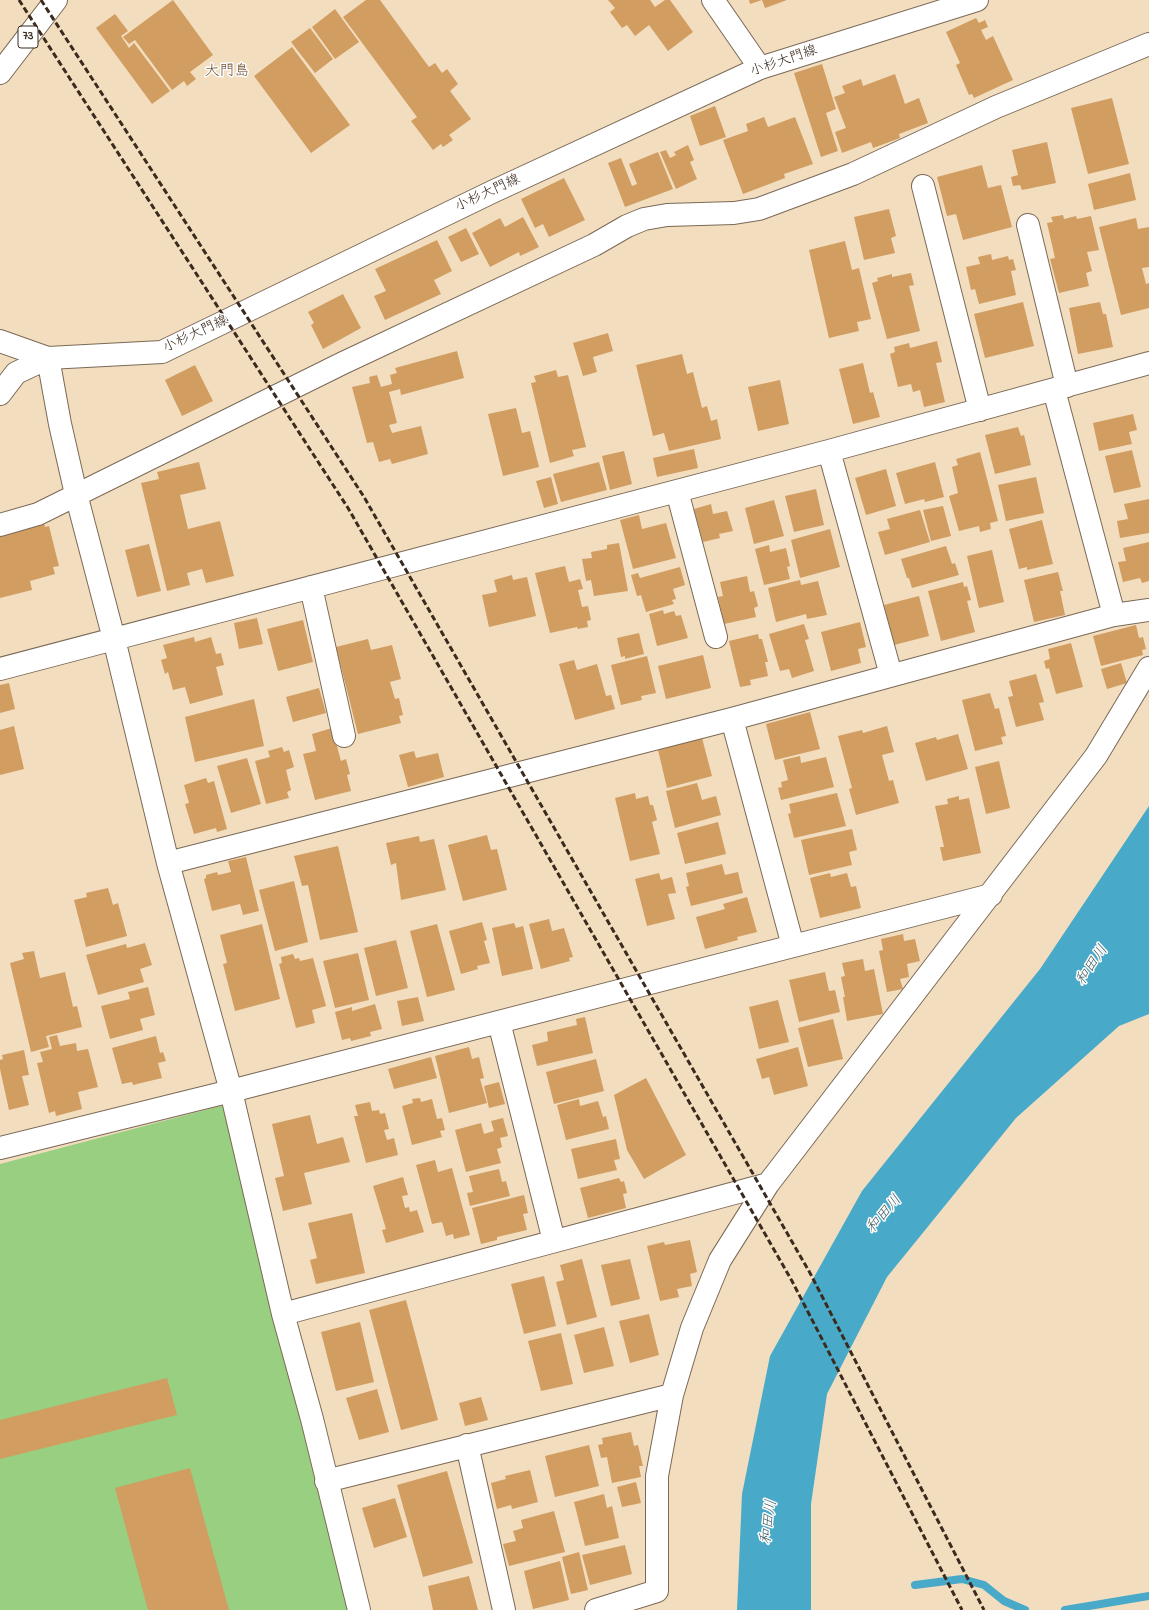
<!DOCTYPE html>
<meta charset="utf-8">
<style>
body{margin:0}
canvas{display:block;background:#f2ddbf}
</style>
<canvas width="1149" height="1610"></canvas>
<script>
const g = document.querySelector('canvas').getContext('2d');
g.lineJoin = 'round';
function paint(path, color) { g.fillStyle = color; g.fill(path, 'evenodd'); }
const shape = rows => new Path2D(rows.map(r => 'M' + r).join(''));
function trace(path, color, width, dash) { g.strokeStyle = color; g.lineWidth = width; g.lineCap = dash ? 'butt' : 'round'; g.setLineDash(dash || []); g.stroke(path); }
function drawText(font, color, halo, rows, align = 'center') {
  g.font = font + ' "Indie Flower","Klee One",sans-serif'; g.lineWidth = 3; g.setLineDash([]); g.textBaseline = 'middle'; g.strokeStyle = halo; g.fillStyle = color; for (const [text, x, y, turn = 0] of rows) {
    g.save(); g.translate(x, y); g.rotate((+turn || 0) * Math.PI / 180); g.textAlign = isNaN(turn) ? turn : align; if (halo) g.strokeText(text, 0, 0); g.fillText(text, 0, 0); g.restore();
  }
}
paint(shape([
 [224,1105,351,1610,0,1610,0,1164]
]), '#98cf81');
paint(shape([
 [1149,806,1149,1014,1119,1026,1016,1118,887,1277,827,1394,811,1504,811,1610,737,1610,742,1494,770,1356,862,1191,1040,969]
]), '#48aac8');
trace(shape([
 [915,1585,962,1579,984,1585,1004,1601,1025,1610],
 [1065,1610,1149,1596]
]), '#48aac8', 8);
paint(shape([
 [173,0,213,55,190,72,196,79,187,86,184,81,172,90,135,40,129,44,123,37],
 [366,0,380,0,429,67,435,63,442,73,447,69,458,84,450,91,471,119,449,135,453,140,443,147,441,144,433,150,411,121,417,117,343,17],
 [608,0,650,0,655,7,665,0,670,0,693,32,668,51,649,25,635,36,627,25,622,28,610,12,615,8],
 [749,0,762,0,750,4],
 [762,0,787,0,765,8],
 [335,9,359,42,335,59,312,27],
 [115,14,128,31,121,36,129,48,134,43,170,91,152,104,96,28],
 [976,18,979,23,985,20,988,27,981,30,986,40,993,36,1013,80,974,98,972,94,969,95,956,65,960,63,946,32],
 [310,28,333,59,315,73,291,42],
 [292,47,350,125,311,153,254,76],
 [822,64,836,109,826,113,838,151,821,157,794,73],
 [895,74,905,104,919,98,928,123,899,134,900,138,873,148,871,142,842,153,835,132,846,128,834,97,845,93,842,86,861,79,863,86],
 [1112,98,1129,164,1088,174,1071,108],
 [715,106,726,137,700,146,690,116],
 [764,117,768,127,795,117,813,164,784,174,785,178,743,194,723,140,748,131,746,124],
 [1047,142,1056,183,1022,190,1020,185,1013,186,1011,177,1018,175,1012,150],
 [688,145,694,160,690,162,697,179,676,189,660,152,666,150,670,158,676,155,674,152],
 [658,152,673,189,625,207,608,163,621,158,632,186,637,184,629,164],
 [982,165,988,188,1001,185,1012,227,963,240,956,214,947,216,937,177],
 [1130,173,1136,200,1094,210,1088,184],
 [564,178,585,220,549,237,543,224,535,228,521,199],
 [889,209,896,236,891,238,895,253,864,260,854,217],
 [1063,215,1064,219,1076,216,1077,219,1091,216,1099,250,1087,252,1092,271,1086,273,1089,286,1059,293,1050,259,1055,258,1047,223,1053,222,1051,217],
 [523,217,539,247,520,256,519,252,490,267,472,233,500,218,505,227],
 [1136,218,1138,229,1149,227,1149,267,1142,268,1146,284,1149,283,1149,308,1121,315,1099,227],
 [466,228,479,254,461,262,448,237],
 [437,240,452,271,434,280,441,294,385,320,374,296,386,291,375,269],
 [845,241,852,270,859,268,871,319,857,322,859,331,829,338,809,250],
 [991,254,992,260,1008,256,1009,260,1013,259,1016,270,1011,271,1016,295,979,304,975,289,971,290,966,267,980,264,978,257],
 [911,273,914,285,909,286,920,331,887,339,872,283,878,281,877,278,892,274,892,277],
 [343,294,361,328,323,349,311,325,314,323,308,312],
 [1023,302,1034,346,985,358,974,314],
 [1100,302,1103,314,1106,314,1113,347,1078,354,1069,308],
 [608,333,613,351,593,357,597,372,583,376,573,343],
 [937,341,942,362,936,363,945,402,924,407,920,390,913,392,911,384,898,387,890,354,895,352,894,347,909,343,910,348],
 [457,351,464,378,401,395,400,389,389,392,397,423,389,425,392,433,421,426,428,454,392,464,390,459,379,462,373,442,367,443,352,387,370,383,369,377,377,375,381,387,392,384,390,375,397,373,395,368],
 [682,354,687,374,693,372,702,408,707,406,711,421,717,419,721,439,669,451,664,433,653,436,636,365],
 [863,363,870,393,873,392,880,417,853,424,839,369],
 [195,365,213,401,182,416,165,380],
 [556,370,558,377,568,375,586,447,572,450,574,456,550,463,531,383,536,382,534,376],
 [780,380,789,424,758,431,748,387],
 [516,408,522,433,530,431,539,467,503,476,488,414],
 [1133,414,1137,430,1129,432,1132,444,1099,451,1093,423],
 [1018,427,1021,436,1024,435,1031,465,995,474,985,435],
 [694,449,698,468,657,477,653,458],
 [1132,450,1141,487,1114,493,1105,456],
 [624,451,632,484,610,490,602,456],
 [980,452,998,521,990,523,991,529,980,532,979,526,959,531,949,496,958,493,952,467,958,465,956,459],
 [199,462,206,489,180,495,188,529,220,521,234,576,206,583,202,569,187,573,190,585,167,591,141,483,159,479,157,472],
 [599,462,607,490,561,502,553,474],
 [935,462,944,497,925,502,924,499,905,504,896,473],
 [886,469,896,506,866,515,855,478],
 [551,477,558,504,544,508,536,481],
 [1036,477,1044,513,1006,521,998,485],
 [816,489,824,525,794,532,785,496],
 [1149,499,1149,533,1120,538,1117,521,1128,519,1124,504],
 [774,500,784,536,754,544,745,508],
 [711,504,713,514,727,511,733,531,719,534,720,538,703,542,694,509],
 [943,506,951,536,931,541,923,510],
 [920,510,930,542,885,555,878,532,890,529,887,519],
 [639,515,642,529,666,523,676,558,633,569,620,520],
 [1042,520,1053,564,1027,570,1027,567,1019,569,1009,529],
 [44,523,45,527,49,526,59,566,53,567,55,574,30,581,32,590,0,598,0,534],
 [830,529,840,567,800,578,791,540],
 [1149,542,1149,581,1142,583,1140,578,1123,582,1118,562,1126,561,1123,548],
 [619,543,628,591,594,596,591,580,586,581,582,559,592,558,591,552,607,549,607,545],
 [149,544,161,591,137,597,125,550],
 [769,545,770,552,786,548,790,566,787,567,790,579,764,585,755,549],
 [946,546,952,564,955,563,959,575,912,588,909,578,907,578,901,559],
 [992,550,1004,602,979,608,967,556],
 [565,566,569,582,580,579,583,589,578,590,582,607,588,606,591,620,587,621,588,627,578,629,577,627,550,633,535,573],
 [680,567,685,585,673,589,676,599,672,600,674,604,646,612,641,595,637,596,631,575,638,573,640,578],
 [1058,572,1063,591,1060,591,1065,615,1034,622,1024,580],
 [512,575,513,580,527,577,536,616,489,627,482,595,497,592,494,580],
 [747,576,750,592,754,591,758,606,754,608,756,617,724,624,718,597,723,596,720,582],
 [800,580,801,585,818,581,827,615,807,619,806,614,776,622,768,588],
 [963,582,964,587,967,586,971,600,967,601,975,632,941,641,928,591],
 [919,596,929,636,894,645,884,605],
 [663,610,664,614,674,611,676,616,681,615,688,638,657,646,649,614],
 [257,618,263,644,239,649,234,623],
 [303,620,313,662,278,671,267,629],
 [860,622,866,647,858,649,861,663,831,671,821,632],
 [804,624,809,639,805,640,814,671,792,678,789,669,780,671,769,634],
 [1136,625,1139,638,1143,637,1146,649,1142,650,1143,655,1101,666,1093,636],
 [639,633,644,654,625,659,625,656,621,657,617,638],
 [758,634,759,639,762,639,768,662,765,662,768,676,750,680,751,685,740,687,729,641],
 [194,637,195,642,211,637,216,654,221,653,224,665,216,667,223,695,190,704,185,687,173,690,168,672,165,674,161,660,167,658,163,645],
 [368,639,371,650,392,645,401,679,390,682,395,699,399,698,403,715,399,716,401,723,358,734,336,647],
 [1071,643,1083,687,1056,694,1049,668,1046,669,1044,661,1050,659,1048,649],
 [703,655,711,688,666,699,658,666],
 [647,656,656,693,641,696,642,700,621,705,611,665],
 [574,660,577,670,597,664,606,696,611,695,615,709,575,720,559,664],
 [1121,663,1127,683,1107,689,1101,669],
 [1036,674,1044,702,1039,703,1044,720,1016,727,1008,697,1013,696,1009,681],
 [9,683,15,709,0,713,0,685],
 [319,688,326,713,293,722,286,697],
 [990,693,995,709,999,708,1006,736,1001,737,1003,744,975,751,962,700],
 [254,699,264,746,195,762,185,717],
 [810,712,820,749,775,760,766,724],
 [14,726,24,769,0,775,0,730],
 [887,726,894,752,882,755,889,781,893,780,899,803,856,815,849,789,852,788,838,736,862,730,863,733],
 [332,728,341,761,346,759,350,774,347,775,351,791,315,800,303,754,316,751,312,734],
 [958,734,968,769,926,781,915,743,936,737,937,740],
 [702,738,712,776,667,788,658,750],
 [282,747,284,752,289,750,294,767,286,770,291,790,287,792,289,798,266,804,255,761,270,757,268,751],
 [414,751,416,758,438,753,444,777,408,787,399,755],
 [800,756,801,763,826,757,834,787,781,800,778,788,782,787,781,782,788,780,783,760],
 [247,758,261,804,231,813,217,766],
 [999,761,1010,808,986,814,975,767],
 [206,778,208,783,214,781,227,829,217,832,216,828,194,834,185,804,189,803,184,785],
 [697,783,702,800,716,796,721,815,675,828,666,791],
 [635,793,636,799,648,796,650,805,653,805,657,820,652,822,660,854,630,861,615,798],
 [837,793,846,826,794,838,788,814,791,813,789,804],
 [959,796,959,800,969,798,981,853,943,861,940,847,944,847,935,806,948,804,947,799],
 [718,822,726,854,685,864,677,833],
 [852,829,857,850,849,852,852,865,809,875,801,840],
 [487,835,491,850,497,849,507,890,463,901,448,845],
 [419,836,420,842,434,839,446,890,401,900,396,863,391,865,386,843],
 [338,846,358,932,320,940,308,885,302,886,294,856],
 [246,857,259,911,243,915,240,904,212,911,204,879,206,878,206,875,217,872,218,875,231,872,228,861],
 [722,864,725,875,738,872,743,893,691,906,686,887,689,886,686,873],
 [659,873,661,880,672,877,676,893,668,894,675,919,647,926,635,879],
 [830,873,831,877,847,873,851,887,856,886,861,908,820,918,810,878],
 [294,881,308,942,275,951,259,890],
 [108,888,113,905,118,903,127,936,86,947,74,900,87,897,86,893],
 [747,897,757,932,737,937,738,940,705,949,696,917,725,909,723,904],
 [549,919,552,931,564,928,573,957,569,958,570,961,541,969,529,924],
 [482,922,487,940,484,941,490,963,477,966,478,969,461,974,449,931],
 [514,923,516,928,523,926,533,969,502,976,492,928],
 [262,924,280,999,235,1011,223,964,227,963,220,935],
 [437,924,455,990,427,997,410,931],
 [903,934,904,941,915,939,920,961,907,964,909,977,900,979,903,989,887,992,879,951,883,950,881,939],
 [396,940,408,988,376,996,364,948],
 [145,943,152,965,140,969,144,982,98,995,86,955,126,944,127,948],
 [34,951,40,978,65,972,73,1007,77,1006,82,1027,46,1036,49,1047,31,1052,10,963,24,959,22,953],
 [358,953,369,1000,335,1008,323,961],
 [293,954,295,959,299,958,300,961,313,958,326,1006,312,1010,315,1023,296,1028,279,964,282,963,281,957],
 [863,959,865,971,874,969,883,1014,847,1021,843,997,845,997,841,977,845,976,842,963],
 [825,972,829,991,835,990,840,1012,799,1022,789,980],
 [148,987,155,1015,140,1019,143,1030,110,1039,101,1006,130,999,128,992],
 [418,997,424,1021,402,1026,397,1001],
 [778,1000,789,1042,759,1049,749,1007],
 [375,1004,382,1029,370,1032,371,1036,351,1041,350,1038,342,1040,335,1012,352,1007,352,1011],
 [585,1017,593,1053,537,1066,532,1045,548,1041,547,1032,577,1025,576,1019],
 [833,1019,843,1059,808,1067,798,1028],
 [57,1035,60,1046,76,1043,77,1051,88,1049,98,1087,78,1092,82,1109,56,1116,55,1111,49,1113,37,1063,43,1062,40,1052,52,1049,49,1037],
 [156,1036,160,1053,163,1052,166,1061,158,1063,162,1078,133,1085,132,1082,122,1084,112,1048],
 [469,1047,472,1059,479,1057,484,1078,480,1079,487,1103,449,1113,435,1056],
 [798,1047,808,1086,774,1095,769,1077,762,1079,756,1059],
 [24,1050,29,1075,22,1076,29,1105,9,1110,0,1069,0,1060,3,1059,2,1055],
 [431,1057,437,1078,394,1089,388,1069],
 [596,1059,604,1091,554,1104,546,1072],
 [646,1078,686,1155,644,1179,627,1150,614,1095],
 [499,1082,505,1104,489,1108,484,1086],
 [420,1098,421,1102,432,1099,437,1119,442,1118,445,1130,440,1131,442,1137,412,1145,402,1106,413,1103,412,1099],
 [579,1099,580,1106,598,1101,603,1117,606,1116,609,1129,566,1140,557,1105],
 [370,1102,372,1111,379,1110,380,1114,385,1113,389,1129,384,1130,387,1140,394,1138,398,1155,366,1163,354,1116,358,1116,355,1105],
 [310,1115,317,1144,343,1137,350,1162,304,1173,312,1204,283,1211,275,1178,284,1176,272,1124],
 [503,1118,508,1136,500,1138,502,1147,497,1149,501,1163,466,1172,455,1130,481,1123,484,1134,494,1131,491,1121],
 [616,1139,620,1159,614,1160,617,1170,578,1179,571,1149],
 [435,1160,438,1172,452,1168,470,1235,454,1239,453,1234,446,1236,442,1222,432,1224,416,1165],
 [499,1169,502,1182,506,1181,510,1196,470,1206,467,1193,473,1192,469,1176],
 [403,1177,408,1195,402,1196,405,1208,409,1207,410,1212,417,1210,424,1232,386,1243,382,1230,386,1229,373,1186],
 [619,1178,621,1182,624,1181,627,1193,623,1194,626,1208,588,1218,580,1188],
 [524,1195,528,1213,523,1214,527,1230,497,1237,497,1240,481,1244,472,1208],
 [352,1213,365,1273,316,1284,310,1260,317,1258,308,1223],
 [690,1240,697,1272,690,1274,692,1286,677,1289,679,1297,660,1301,647,1246,664,1242,665,1245],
 [582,1259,597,1317,567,1325,556,1282,564,1280,560,1265],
 [630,1259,640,1299,611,1306,601,1265],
 [544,1276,556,1326,524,1334,511,1284],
 [406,1300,438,1420,401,1430,369,1310],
 [649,1314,659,1355,630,1363,619,1321],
 [360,1322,374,1382,336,1391,321,1332],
 [604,1327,614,1366,584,1373,574,1335],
 [561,1333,573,1384,541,1391,528,1341],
 [167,1378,177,1415,0,1459,0,1420],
 [377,1389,389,1432,359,1440,346,1398],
 [481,1397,488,1420,465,1426,459,1403],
 [631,1432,634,1446,638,1445,643,1466,639,1466,641,1477,612,1483,607,1457,601,1458,598,1445,603,1444,602,1438],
 [589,1445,599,1486,555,1497,545,1456],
 [190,1468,229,1610,148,1610,115,1488],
 [530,1470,538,1502,512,1509,511,1505,497,1509,491,1483,506,1479,505,1476],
 [447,1471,473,1563,423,1577,397,1485],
 [636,1482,641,1503,622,1507,617,1487],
 [604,1494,607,1508,612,1506,619,1538,585,1546,574,1502],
 [395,1498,407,1537,374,1548,362,1508],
 [554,1511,565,1552,509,1566,503,1544,516,1541,513,1531,523,1528,521,1520],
 [625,1545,632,1574,590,1585,582,1555],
 [579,1552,588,1590,571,1594,562,1557],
 [560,1561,569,1600,533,1609,524,1571],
 [469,1576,478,1610,433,1610,428,1586]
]), '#d19d61');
const minor = shape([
 [713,0,760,68],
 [923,186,980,410],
 [1028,225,1067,386],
 [1054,390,1114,615],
 [0,394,16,373,48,358,60,424,76,494,114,639,168,863,231,1091,283,1314,312,1419,359,1610],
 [829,451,891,675],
 [677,491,716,637],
 [0,525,38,514,343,363,594,245,627,226,644,219,667,215,734,213,759,209,853,174,996,107,1149,44],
 [311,587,344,736],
 [0,669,829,451,1149,363],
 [732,719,793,946],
 [168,863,732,719,1114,615,1149,610],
 [499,1022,554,1241],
 [0,1148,231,1091,991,895],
 [283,1314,768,1184],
 [467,1445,504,1610],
 [326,1481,672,1395],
 [596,1610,657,1591,657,1476,672,1395,692,1328,720,1260,768,1184,1096,756,1149,668]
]);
const major = shape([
 [0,73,56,0],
 [0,341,48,358,162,352,492,192,760,68,977,0]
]);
trace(minor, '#7b6956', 24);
trace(major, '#7b6956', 24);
trace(minor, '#fff', 22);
trace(major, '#fff', 22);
trace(shape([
 [19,0,348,508,792,1281,962,1610],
 [41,0,364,497,810,1273,984,1610]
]), '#3b2a1e', 3, [6, 3]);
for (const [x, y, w] of [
 [28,37,20]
]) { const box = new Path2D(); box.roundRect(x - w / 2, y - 11, w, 22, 3); g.fillStyle = '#fff'; g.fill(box); trace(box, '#3b2a1e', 1); }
drawText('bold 13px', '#3b2a1e', null, [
 ["73",28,37]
]);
drawText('14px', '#3b2a1e', '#fff', [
 ["小杉大門線",784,62,-19],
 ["小杉大門線",488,194,-25],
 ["小杉大門線",196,335,-25]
]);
drawText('15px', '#705235', '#fff', [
 ["大門島",227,73]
]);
drawText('italic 15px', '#405d62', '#fff', [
 ["和田川",1093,966,-56],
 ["和田川",885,1215,-49],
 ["和田川",770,1522,-82]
]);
</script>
